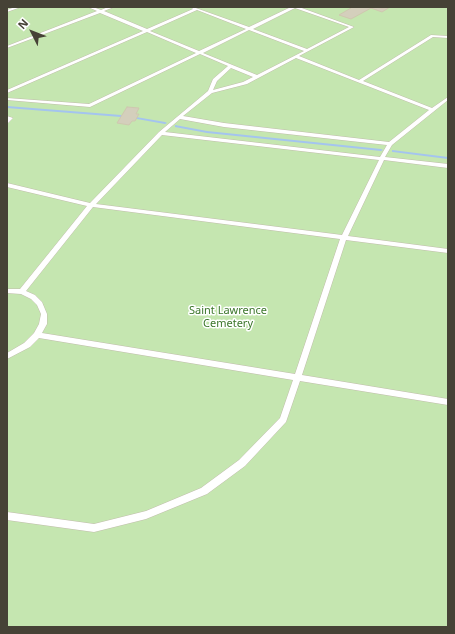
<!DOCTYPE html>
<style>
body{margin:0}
#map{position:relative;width:455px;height:634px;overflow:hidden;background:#f3f1e6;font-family:"Noto Sans",sans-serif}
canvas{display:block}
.frame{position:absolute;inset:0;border:8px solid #464236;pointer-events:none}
.north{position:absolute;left:12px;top:12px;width:40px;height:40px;-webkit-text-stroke:3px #fff;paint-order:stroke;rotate:312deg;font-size:11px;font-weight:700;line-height:16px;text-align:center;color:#464236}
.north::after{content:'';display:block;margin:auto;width:14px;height:18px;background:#464236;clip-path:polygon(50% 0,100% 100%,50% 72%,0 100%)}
</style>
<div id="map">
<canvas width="455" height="634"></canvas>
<div class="frame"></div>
<div class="north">N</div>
</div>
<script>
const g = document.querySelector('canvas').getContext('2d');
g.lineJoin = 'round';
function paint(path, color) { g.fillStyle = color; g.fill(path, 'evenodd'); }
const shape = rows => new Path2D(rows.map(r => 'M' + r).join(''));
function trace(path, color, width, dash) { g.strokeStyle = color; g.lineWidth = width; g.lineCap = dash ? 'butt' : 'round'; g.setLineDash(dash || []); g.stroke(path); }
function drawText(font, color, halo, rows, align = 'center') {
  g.font = font + ' "Noto Sans",sans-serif'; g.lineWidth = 3; g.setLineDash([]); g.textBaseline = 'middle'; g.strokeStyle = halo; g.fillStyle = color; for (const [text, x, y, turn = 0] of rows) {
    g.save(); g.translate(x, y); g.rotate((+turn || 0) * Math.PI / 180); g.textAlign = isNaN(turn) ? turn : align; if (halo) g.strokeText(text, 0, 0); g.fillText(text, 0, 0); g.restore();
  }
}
paint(shape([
 [7,7,448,7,448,627,7,627]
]), '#c5e6b0');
paint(shape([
 [7,106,121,115,123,116,121,117,7,108,7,106],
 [136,117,165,122,167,123,165,124,137,119,135,118,136,117],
 [175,125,207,131,381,149,383,150,381,151,207,133,175,127,175,125],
 [392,150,448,157,448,159,393,152,392,152,392,150]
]), '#a4c4ef');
const building = shape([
 [347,7,373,7,351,19,339,15,351,8,347,7],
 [373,7,382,8,390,7,382,12,371,8,373,7],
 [127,107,139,108,136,114,139,114,135,121,132,121,129,125,117,123,127,107]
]);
paint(building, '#d4cfbc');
trace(building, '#cfc8af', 1);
const service = shape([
 [15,7,21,7,7,12,7,10,15,7],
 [88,7,93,7,101,10,108,7,114,7,104,11,147,29,193,9,192,8,193,7,249,27,291,7,299,7,354,27,299,56,359,80,431,35,448,36,448,38,433,37,363,81,432,108,448,97,448,100,392,145,385,157,448,164,448,168,384,160,348,236,448,249,448,253,346,240,302,375,448,399,448,405,300,381,286,422,245,466,207,494,146,519,94,532,7,520,7,512,94,524,146,511,201,488,239,460,280,418,293,380,39,338,30,347,7,359,7,353,24,343,34,333,39,324,41,314,37,305,31,299,21,294,7,293,7,289,20,289,87,206,7,187,7,183,90,203,159,132,208,91,213,79,228,66,200,54,90,107,7,100,7,98,89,104,196,53,147,32,7,93,7,90,143,31,100,13,7,48,7,46,97,11,88,7],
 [295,8,349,27,307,49,253,29,295,8],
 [197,10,246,29,199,51,150,31,197,10],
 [249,30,304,51,257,75,203,53,249,30],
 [296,58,429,110,389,142,224,123,183,116,212,93,247,84,296,58],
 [231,68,253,77,243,82,213,90,217,81,231,68],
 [180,119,224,127,387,145,380,157,165,132,180,119],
 [162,135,379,160,342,235,96,204,162,135],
 [93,207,340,239,295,374,42,333,47,324,47,314,42,302,35,295,26,291,93,207],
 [7,116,13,118,7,124,8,119,7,116]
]);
trace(service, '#c1bdac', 1);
paint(service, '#fff');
drawText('11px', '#3b762a', '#fff', [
 ["Saint Lawrence",228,311],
 ["Cemetery",228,324]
]);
</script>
